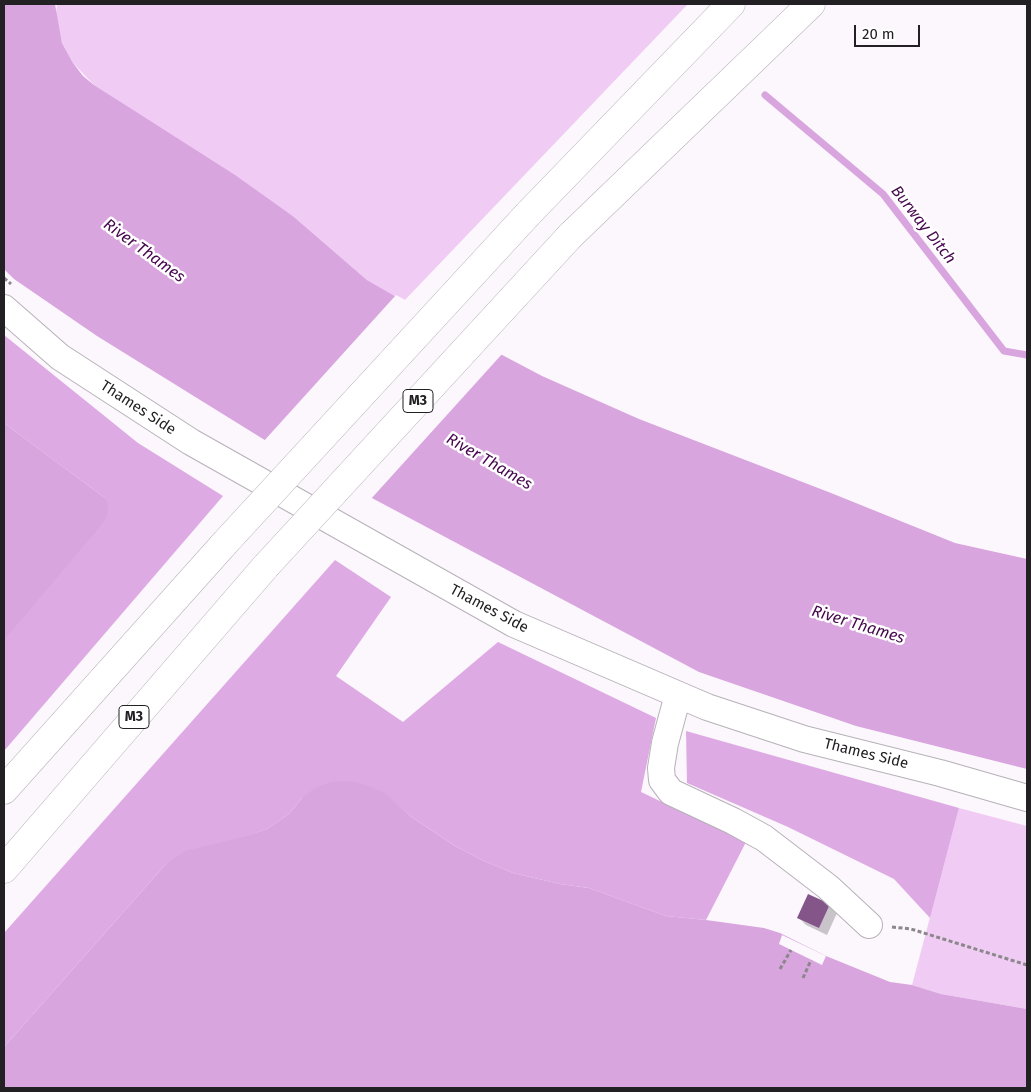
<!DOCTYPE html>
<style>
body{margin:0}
#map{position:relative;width:1031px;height:1092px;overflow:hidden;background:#fcf6fd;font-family:"Fira Sans",sans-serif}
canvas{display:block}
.frame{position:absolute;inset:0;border:5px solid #232023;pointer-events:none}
.scale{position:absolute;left:854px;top:25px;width:66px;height:22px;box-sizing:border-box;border:2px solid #232023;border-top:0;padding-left:6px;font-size:15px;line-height:18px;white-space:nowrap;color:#232023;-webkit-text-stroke:4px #fff;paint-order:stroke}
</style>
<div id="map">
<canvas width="1031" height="1092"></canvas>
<div class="frame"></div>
<div class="scale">20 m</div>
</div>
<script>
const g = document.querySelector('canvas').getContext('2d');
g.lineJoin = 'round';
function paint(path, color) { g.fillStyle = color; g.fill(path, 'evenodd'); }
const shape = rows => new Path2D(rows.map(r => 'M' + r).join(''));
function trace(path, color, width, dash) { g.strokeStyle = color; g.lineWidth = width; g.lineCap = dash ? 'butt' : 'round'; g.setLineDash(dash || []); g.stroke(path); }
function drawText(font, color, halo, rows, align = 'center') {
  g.font = font + ' "Fira Sans",sans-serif'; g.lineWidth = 5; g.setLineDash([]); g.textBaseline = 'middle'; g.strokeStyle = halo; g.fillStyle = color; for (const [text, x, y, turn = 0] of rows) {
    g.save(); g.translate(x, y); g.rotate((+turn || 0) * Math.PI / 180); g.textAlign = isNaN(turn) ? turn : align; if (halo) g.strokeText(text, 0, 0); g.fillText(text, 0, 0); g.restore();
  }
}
paint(shape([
 [57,4,688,4,403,302,367,280,294,217,94,85,73,63,62,43,56,14],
 [959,808,1027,826,1027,1009,941,994,912,985]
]), '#f0ccf4');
paint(shape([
 [4,335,138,443,223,496,4,751,4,639,105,498,4,423],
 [335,560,391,597,336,676,403,722,498,642,656,718,641,792,746,842,706,920,666,916,589,888,560,884,513,873,484,861,455,846,410,816,385,794,302,798,289,814,267,829,165,865,4,1047,4,933],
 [686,731,959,808,930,918,894,879,788,827,687,783]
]), '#ddaae3');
paint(shape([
 [4,4,55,4,62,43,73,63,83,76,94,85,235,175,294,217,367,280,434,319,542,376,639,419,831,493,955,543,1027,559,1027,769,856,726,699,672,276,447,97,336,14,279,4,269],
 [4,423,105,498,108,506,107,517,98,529,4,640],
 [349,781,364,784,386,794,410,816,455,846,484,861,513,873,560,884,589,888,666,916,706,920,764,928,780,933,826,956,890,982,912,985,941,994,1027,1009,1027,1088,4,1088,4,1047,165,865,185,851,243,837,267,829,289,814,302,798,315,788,331,782]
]), '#d8a5de');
paint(shape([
 [396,295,503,353,370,500,263,442],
 [782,935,826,956,822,965,779,944]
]), '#fcf6fd');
paint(shape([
 [830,905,837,913,827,935,806,925,798,917]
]), '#0003');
trace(shape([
 [765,95,883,194,1004,351,1027,355]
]), '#d8a5de', 7);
paint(shape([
 [808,894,830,904,819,928,797,918]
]), '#835589');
const minor = shape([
 [4,308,60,357,191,442,514,624,707,707,804,739,940,773,1027,798],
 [678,695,665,743,661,768,662,780,671,792,733,821,764,838,828,887,869,925]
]);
const highway = shape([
 [528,214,731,4],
 [570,236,811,4],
 [4,790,224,544],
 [4,869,266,566]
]);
trace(minor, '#b7b1b8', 28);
trace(highway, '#b7b1b8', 29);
trace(shape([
 [4,278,11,284],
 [892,927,911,929,1027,965],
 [780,969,791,950],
 [803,978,811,960]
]), '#8b878b', 3, [4, 2.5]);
trace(minor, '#fff', 26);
trace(highway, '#fff', 28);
const highwayBridge = shape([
 [224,544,528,214],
 [266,566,570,236]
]);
trace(highwayBridge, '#b7b1b8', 29, []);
trace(highwayBridge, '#fff', 28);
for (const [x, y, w] of [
 [418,401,30],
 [134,717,30]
]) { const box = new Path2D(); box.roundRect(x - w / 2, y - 11.5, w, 23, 4); g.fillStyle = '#fff'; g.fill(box); trace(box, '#232023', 1); }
drawText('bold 14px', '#232023', null, [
 ["M3",418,401],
 ["M3",134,717]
]);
drawText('15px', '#232023', '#fff', [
 ["Thames Side",138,408,33],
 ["Thames Side",489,609,28],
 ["Thames Side",866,754,14]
]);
drawText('italic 16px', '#46074e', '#fff', [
 ["Burway Ditch",923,225,52],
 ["River Thames",144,251,36],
 ["River Thames",489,462,30],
 ["River Thames",858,625,17]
]);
</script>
